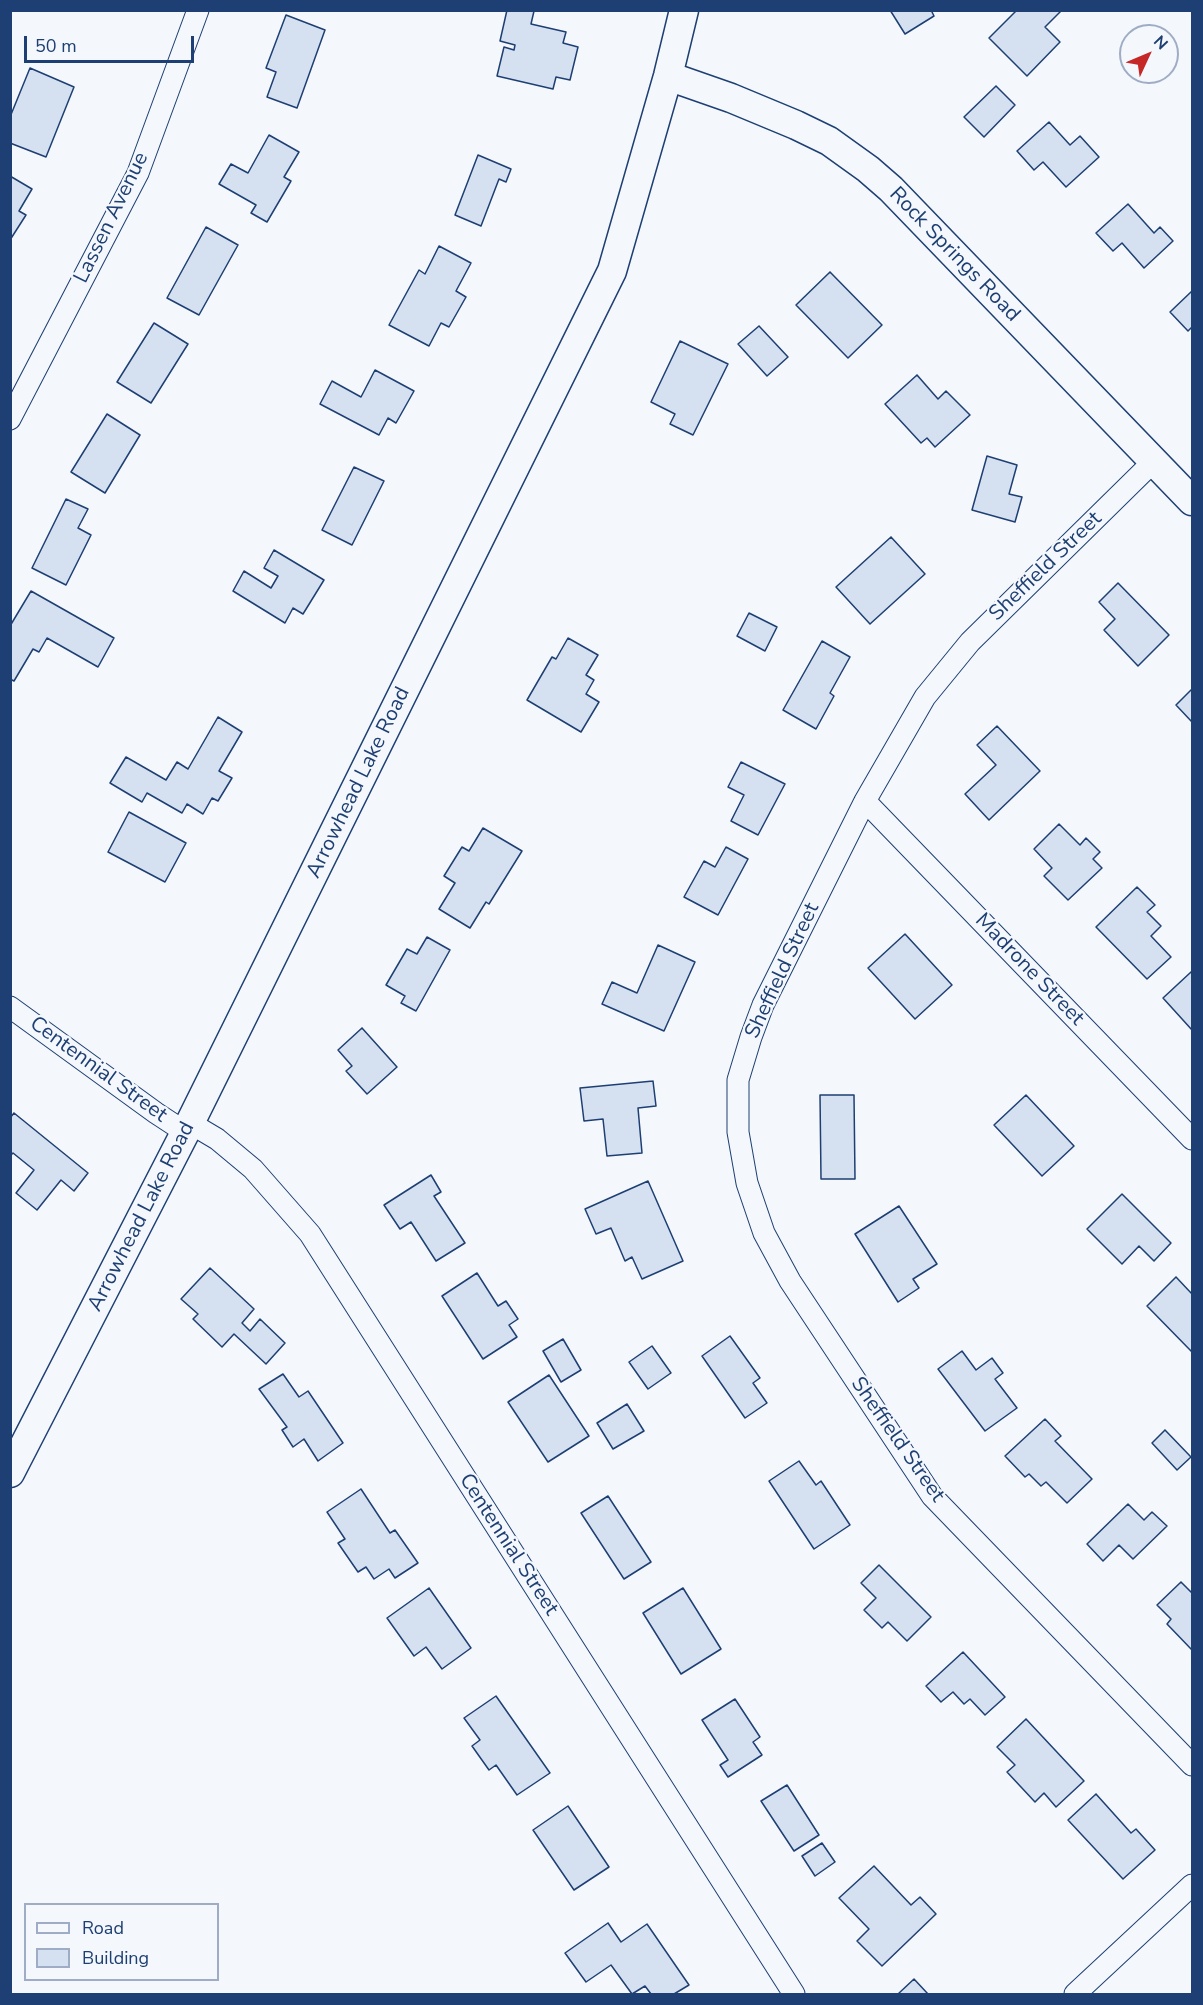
<!DOCTYPE html>
<style>
body{margin:0}
#map{position:relative;width:1203px;height:2005px;overflow:hidden;background:#f4f7fb;font-family:"Nunito Sans",sans-serif}
canvas{display:block}
.frame{position:absolute;inset:0;border:12px solid #1d3f73;pointer-events:none}
.legend{position:absolute;left:24px;top:1903px;width:195px;height:78px;box-sizing:border-box;background:#f4f7fb;border:2px solid #9eadc5;margin:0;padding:8px 10px;list-style:none;font-size:18px;color:#1d3f73}
.legend li{display:flex;align-items:center;gap:12px;height:30px}
.legend b{width:30px;border:2px solid #9eadc5}
.north{position:absolute;left:1119px;top:24px;width:60px;height:60px;box-sizing:border-box;background:#f4f7fb;border:2px solid #9eadc5;border-radius:50%;rotate:46deg;font-size:16px;font-weight:700;line-height:24px;text-align:center;color:#1d3f73}
.north::after{content:'';display:block;margin:auto;width:21px;height:27px;background:#c62828;clip-path:polygon(50% 0,100% 100%,50% 72%,0 100%)}
.scale{position:absolute;left:24px;top:36px;width:170px;height:27px;box-sizing:border-box;border:3px solid #1d3f73;border-top:0;padding-left:8px;font-size:18px;line-height:21px;white-space:nowrap;color:#1d3f73;-webkit-text-stroke:4px #f4f7fb;paint-order:stroke}
</style>
<div id="map">
<canvas width="1203" height="2005"></canvas>
<div class="frame"></div>
<ul class="legend">
<li><b style="height:8px;background:#f4f7fb"></b>Road</li>
<li><b style="height:16px;background:#d5e0f0"></b>Building</li>
</ul>
<div class="north">N</div>
<div class="scale">50 m</div>
</div>
<script>
const g = document.querySelector('canvas').getContext('2d');
g.lineJoin = 'round';
function paint(path, color) { g.fillStyle = color; g.fill(path, 'evenodd'); }
const shape = rows => new Path2D(rows.map(r => 'M' + r).join(''));
function trace(path, color, width, dash) { g.strokeStyle = color; g.lineWidth = width; g.lineCap = dash ? 'butt' : 'round'; g.setLineDash(dash || []); g.stroke(path); }
function drawText(font, color, halo, rows, align = 'center') {
  g.font = font + ' "Nunito Sans",sans-serif'; g.lineWidth = 4.5; g.setLineDash([]); g.textBaseline = 'middle'; g.strokeStyle = halo; g.fillStyle = color; for (const [text, x, y, turn = 0] of rows) {
    g.save(); g.translate(x, y); g.rotate((+turn || 0) * Math.PI / 180); g.textAlign = isNaN(turn) ? turn : align; if (halo) g.strokeText(text, 0, 0); g.fillText(text, 0, 0); g.restore();
  }
}
const building = shape([
 [507,10,534,11,531,24,566,32,563,43,578,47,570,80,556,77,553,89,497,76,504,47,514,50,515,45,500,41,507,10],
 [890,10,931,10,934,16,905,34,890,10],
 [1017,10,1062,10,1045,27,1060,42,1027,76,989,38,1017,10],
 [286,15,325,30,297,108,267,97,276,72,266,68,286,15],
 [30,68,74,87,46,157,10,143,10,117,30,68],
 [996,86,1015,105,984,137,964,117,996,86],
 [1049,122,1070,145,1080,136,1099,157,1066,187,1043,162,1034,170,1017,151,1049,122],
 [269,135,299,152,284,177,291,181,267,222,251,213,256,205,219,184,231,164,248,173,269,135],
 [478,155,511,169,506,182,499,179,481,226,455,215,478,155],
 [10,176,32,189,19,211,26,215,10,240,10,176],
 [1128,204,1154,233,1160,227,1173,241,1144,268,1122,243,1113,251,1096,233,1128,204],
 [206,227,238,245,199,315,167,298,206,227],
 [439,246,471,263,456,291,466,297,449,327,441,323,429,346,389,325,419,270,425,274,439,246],
 [830,272,882,325,848,358,796,305,830,272],
 [1192,291,1192,327,1188,331,1170,312,1192,291],
 [154,323,188,344,151,403,117,382,154,323],
 [759,326,788,357,767,376,738,344,759,326],
 [680,341,728,364,693,435,670,424,675,414,651,402,680,341],
 [375,370,414,391,396,423,388,418,379,435,320,404,332,381,361,397,375,370],
 [917,375,938,399,946,391,970,415,935,447,927,438,921,443,885,404,917,375],
 [107,414,140,435,105,493,71,472,107,414],
 [987,456,1017,465,1009,494,1022,497,1015,522,972,510,987,456],
 [354,467,384,481,352,545,322,530,354,467],
 [66,499,88,509,78,528,91,535,66,585,32,568,66,499],
 [891,537,925,574,870,624,836,587,891,537],
 [274,550,324,580,303,614,293,608,285,623,233,591,244,571,271,588,278,576,264,568,274,550],
 [1118,583,1169,635,1138,666,1104,630,1115,619,1099,602,1118,583],
 [31,591,114,638,98,667,47,638,39,652,33,649,14,681,10,679,10,626,31,591],
 [749,613,777,627,765,651,737,636,749,613],
 [568,638,598,655,586,675,594,680,586,694,599,702,581,732,527,700,552,657,556,659,568,638],
 [822,641,850,657,830,693,834,696,816,729,783,710,822,641],
 [1192,689,1192,722,1176,705,1192,689],
 [218,717,242,732,219,771,232,778,218,801,212,798,203,814,187,804,182,813,147,793,142,802,110,783,126,757,166,780,177,762,188,769,218,717],
 [997,726,1040,771,989,820,965,794,996,765,977,745,997,726],
 [741,762,785,784,758,835,731,821,744,795,728,787,741,762],
 [129,812,186,843,165,882,108,852,129,812],
 [1059,824,1080,845,1086,838,1100,852,1093,859,1102,868,1068,900,1044,876,1052,868,1034,849,1059,824],
 [483,828,522,851,489,904,486,902,470,928,439,909,455,883,444,876,462,847,469,851,483,828],
 [726,847,748,859,718,915,684,897,704,861,715,867,726,847],
 [1137,887,1155,905,1147,912,1161,926,1151,936,1171,957,1147,979,1096,927,1137,887],
 [905,934,952,985,915,1019,868,968,905,934],
 [427,937,450,950,416,1011,401,1003,405,996,386,985,407,949,417,954,427,937],
 [658,945,695,962,664,1031,602,1004,612,982,637,993,658,945],
 [1191,972,1192,973,1192,1030,1163,998,1191,972],
 [362,1028,397,1067,367,1094,346,1071,352,1066,338,1050,362,1028],
 [653,1081,656,1106,638,1108,642,1153,607,1156,603,1119,584,1121,580,1088,653,1081],
 [820,1095,854,1095,855,1179,821,1179,820,1095],
 [1026,1095,1074,1146,1042,1176,994,1125,1026,1095],
 [14,1113,88,1173,74,1191,61,1180,37,1210,16,1193,34,1170,13,1153,10,1156,10,1118,14,1113],
 [431,1175,441,1192,434,1196,465,1243,436,1261,411,1222,400,1229,384,1205,431,1175],
 [648,1181,683,1261,642,1279,632,1257,625,1261,611,1228,596,1234,585,1209,648,1181],
 [1122,1194,1171,1243,1154,1261,1139,1246,1122,1264,1087,1229,1122,1194],
 [899,1206,937,1264,913,1279,919,1288,898,1302,855,1234,899,1206],
 [210,1268,254,1309,242,1323,250,1331,260,1319,285,1343,266,1364,234,1334,222,1347,193,1319,198,1314,181,1299,210,1268],
 [477,1273,498,1306,506,1301,518,1319,509,1325,517,1337,483,1359,442,1296,477,1273],
 [1176,1277,1192,1294,1192,1352,1147,1306,1176,1277],
 [730,1336,760,1378,753,1383,767,1403,745,1418,702,1356,730,1336],
 [563,1339,581,1370,561,1382,543,1351,563,1339],
 [652,1346,671,1373,648,1389,629,1362,652,1346],
 [962,1351,976,1370,992,1358,1003,1373,995,1379,1017,1408,985,1431,938,1369,962,1351],
 [283,1374,299,1397,308,1391,343,1443,318,1461,304,1439,293,1447,282,1430,287,1427,259,1389,283,1374],
 [549,1375,589,1436,548,1462,508,1402,549,1375],
 [627,1404,644,1431,613,1449,597,1423,627,1404],
 [1045,1419,1061,1436,1055,1441,1092,1479,1067,1503,1046,1482,1041,1486,1029,1474,1025,1477,1005,1456,1045,1419],
 [1165,1430,1191,1457,1177,1470,1152,1443,1165,1430],
 [799,1461,816,1485,821,1481,850,1525,814,1549,769,1481,799,1461],
 [361,1489,390,1533,395,1530,418,1563,395,1578,389,1569,374,1579,366,1567,358,1572,338,1543,345,1539,327,1512,361,1489],
 [608,1496,651,1562,624,1579,581,1513,608,1496],
 [1128,1504,1144,1520,1152,1512,1167,1526,1133,1559,1119,1545,1103,1561,1087,1544,1128,1504],
 [879,1565,931,1617,907,1641,888,1622,882,1628,864,1610,876,1598,861,1583,879,1565],
 [1181,1582,1192,1593,1192,1650,1167,1624,1171,1619,1157,1605,1181,1582],
 [429,1588,471,1648,442,1669,426,1647,414,1656,387,1618,429,1588],
 [683,1588,721,1649,681,1674,643,1613,683,1588],
 [963,1652,1005,1697,985,1715,970,1699,964,1704,953,1692,941,1702,926,1686,963,1652],
 [496,1696,550,1773,517,1795,496,1765,489,1770,472,1746,480,1740,464,1718,496,1696],
 [735,1699,760,1737,753,1742,762,1755,728,1777,720,1765,728,1760,702,1720,735,1699],
 [1026,1719,1084,1781,1056,1807,1044,1793,1035,1802,1007,1772,1015,1765,997,1747,1026,1719],
 [787,1785,819,1835,794,1851,761,1801,787,1785],
 [1096,1794,1131,1833,1136,1829,1155,1850,1123,1879,1068,1820,1096,1794],
 [568,1806,609,1867,574,1890,533,1830,568,1806],
 [822,1843,835,1862,815,1876,802,1856,822,1843],
 [874,1866,911,1905,920,1897,936,1914,882,1966,857,1941,869,1929,839,1898,874,1866],
 [608,1923,621,1942,647,1924,689,1985,674,1994,651,1994,645,1986,632,1994,611,1965,586,1982,565,1953,608,1923],
 [914,1979,928,1994,898,1994,914,1979]
]);
paint(building, '#d5e0f0');
trace(building, '#1d3f73', 1.5);
const street = shape([
 [10,419,138,173,198,10],
 [1154,461,970,642,925,697,865,801,763,1005,751,1037,738,1080,738,1132,747,1183,764,1233,790,1281,932,1496,1192,1765],
 [865,801,1192,1139],
 [10,1007,156,1113,185,1132],
 [190,1123,217,1139,253,1169,310,1234,794,1994],
 [1075,1994,1192,1885]
]);
const secondary = shape([
 [668,76,731,98,796,125,829,141,868,169,891,189,1192,501],
 [10,1473,190,1123,612,271,668,76,684,10]
]);
trace(street, '#1d3f73', 23);
trace(secondary, '#1d3f73', 31);
trace(street, '#f4f7fb', 21);
trace(secondary, '#f4f7fb', 28);
drawText('21px', '#1d3f73', '#f4f7fb', [
 ["Lassen Avenue",112,218,-64],
 ["Rock Springs Road",954,255,46],
 ["Sheffield Street",1046,567,-44],
 ["Arrowhead Lake Road",359,783,-64],
 ["Madrone Street",1029,970,46],
 ["Sheffield Street",783,971,-65],
 ["Centennial Street",98,1070,36],
 ["Arrowhead Lake Road",142,1217,-63],
 ["Sheffield Street",897,1440,55],
 ["Centennial Street",508,1545,57]
]);
</script>
